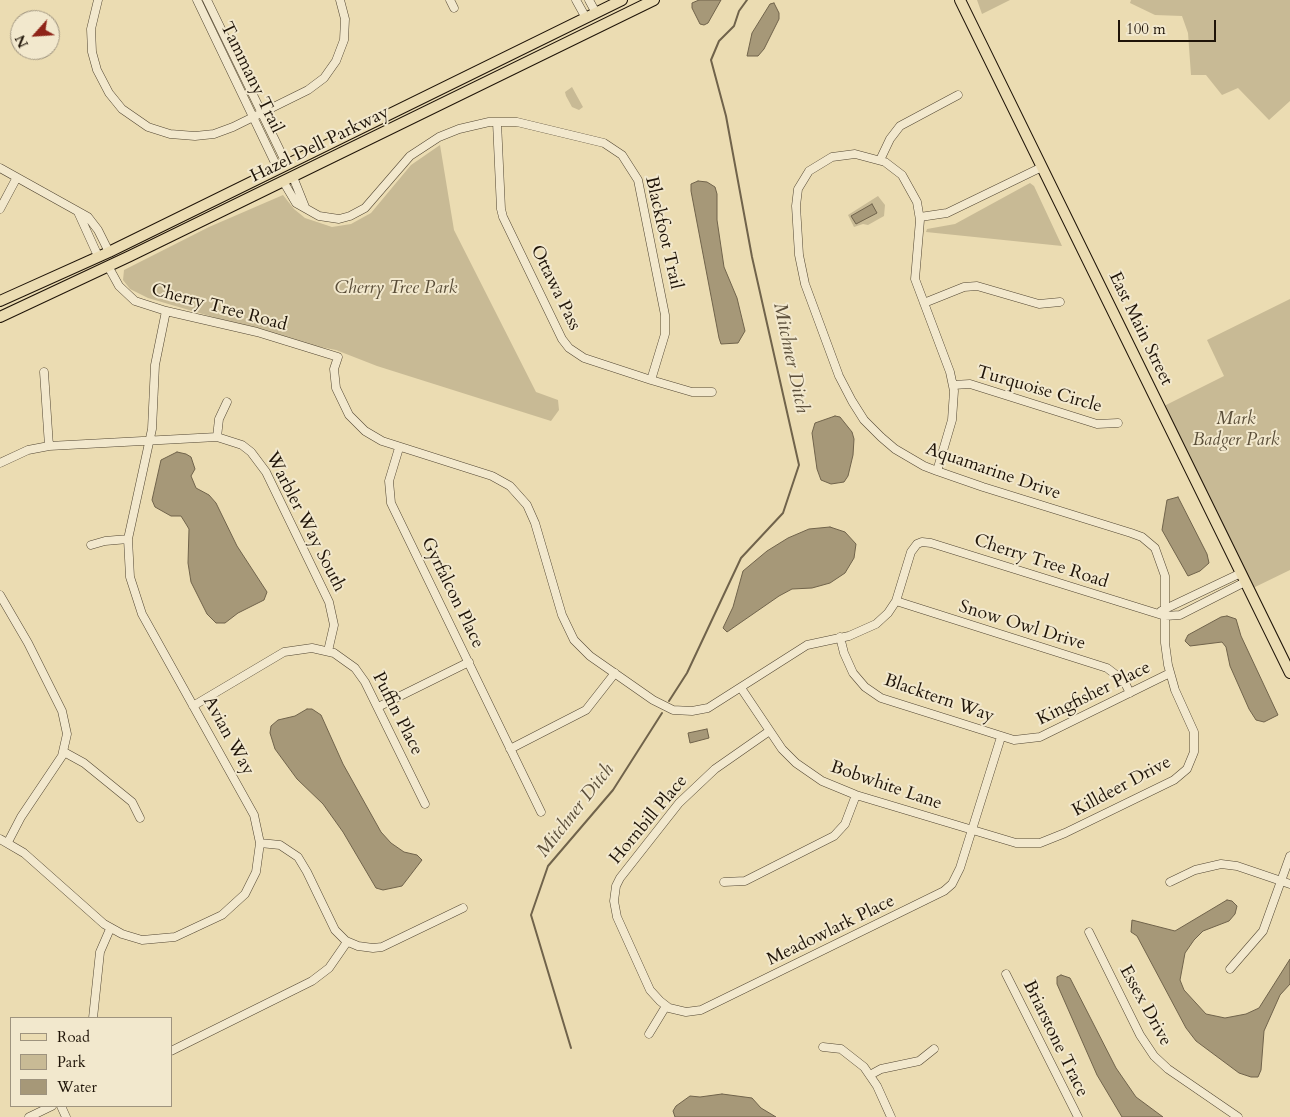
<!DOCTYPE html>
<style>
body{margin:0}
#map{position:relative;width:1290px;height:1117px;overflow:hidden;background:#ebdcb2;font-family:Cardo,serif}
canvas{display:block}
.legend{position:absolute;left:10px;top:1017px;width:162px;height:90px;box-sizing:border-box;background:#f2e8cd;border:1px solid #9e937e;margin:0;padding:6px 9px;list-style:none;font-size:15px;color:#1f1408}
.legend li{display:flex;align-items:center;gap:10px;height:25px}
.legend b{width:25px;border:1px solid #9e937e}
.north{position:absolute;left:10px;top:10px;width:50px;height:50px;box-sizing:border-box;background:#f2e8cd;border:1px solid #9e937e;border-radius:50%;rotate:244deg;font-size:14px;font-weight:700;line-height:20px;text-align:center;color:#1f1408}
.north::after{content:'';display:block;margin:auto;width:18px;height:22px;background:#8f2418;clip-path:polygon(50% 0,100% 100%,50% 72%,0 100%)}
.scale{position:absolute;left:1118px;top:20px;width:98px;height:22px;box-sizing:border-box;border:2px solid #1f1408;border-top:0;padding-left:6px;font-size:15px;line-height:18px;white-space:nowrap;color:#1f1408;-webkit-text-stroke:4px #f2e8cd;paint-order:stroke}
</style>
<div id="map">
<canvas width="1290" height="1117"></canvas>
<ul class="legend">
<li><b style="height:6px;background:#ebdcb2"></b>Road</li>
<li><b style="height:14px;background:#c8ba95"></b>Park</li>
<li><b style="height:14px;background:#a69878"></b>Water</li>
</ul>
<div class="north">N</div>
<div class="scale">100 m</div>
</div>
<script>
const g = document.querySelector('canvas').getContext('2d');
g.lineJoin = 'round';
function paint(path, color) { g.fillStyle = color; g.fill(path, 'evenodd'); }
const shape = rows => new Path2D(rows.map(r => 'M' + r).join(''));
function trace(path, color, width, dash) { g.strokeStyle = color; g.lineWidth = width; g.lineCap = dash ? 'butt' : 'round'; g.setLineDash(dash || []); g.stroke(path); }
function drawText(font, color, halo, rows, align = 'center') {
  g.font = font + ' Cardo,serif'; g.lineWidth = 4; g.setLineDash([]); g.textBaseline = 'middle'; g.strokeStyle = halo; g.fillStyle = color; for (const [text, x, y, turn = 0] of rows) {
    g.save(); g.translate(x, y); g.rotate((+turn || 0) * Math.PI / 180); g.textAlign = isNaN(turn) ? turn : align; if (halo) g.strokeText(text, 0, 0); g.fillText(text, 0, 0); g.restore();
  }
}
paint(shape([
 [977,0,1010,0,982,14],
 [1131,0,1290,0,1290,101,1269,120,1238,88,1222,95,1206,75,1191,75,1188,33,1182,16,1155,15,1130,3],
 [572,87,583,107,579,110,572,107,566,96,565,92],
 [440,145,454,230,536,392,558,400,559,410,551,421,377,366,336,350,305,344,148,298,130,289,123,280,124,270,209,227,283,195,294,209,305,218,332,227,351,224,371,213,411,165],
 [1030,183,1034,186,1062,246,926,232,927,229,955,224],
 [878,196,885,205,884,216,868,225,863,224,854,227,848,215],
 [1290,299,1290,570,1253,588,1164,406,1224,376,1207,340]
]), '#c8ba95');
const water = shape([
 [699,0,721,0,708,23,704,25,700,24,692,8,692,3,699,0],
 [774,3,779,13,779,19,764,49,758,56,747,56,752,33,770,4,774,3],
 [698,181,707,182,715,187,717,194,717,220,724,267,737,298,745,331,738,343,721,344,719,338,691,191,691,184,698,181],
 [872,204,877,213,856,224,851,216,872,204],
 [835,416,840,417,852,432,854,439,853,455,848,476,844,482,831,484,821,480,817,469,812,433,815,423,835,416],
 [177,452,186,454,191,457,195,469,191,476,196,488,209,495,216,503,237,546,267,592,264,600,238,613,225,623,216,623,207,614,191,582,188,563,189,529,186,524,181,516,171,516,155,507,152,500,161,460,177,452],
 [1178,497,1207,554,1209,563,1200,571,1188,576,1162,530,1167,500,1178,497],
 [830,527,845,532,856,544,854,558,845,573,830,583,812,588,792,589,779,596,727,632,723,628,733,607,743,571,767,551,788,538,809,529,830,527],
 [1227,616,1236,619,1241,636,1278,715,1264,722,1256,720,1249,709,1230,666,1226,647,1222,642,1190,646,1185,641,1188,635,1221,617,1227,616],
 [307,709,312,709,321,715,343,764,381,832,391,843,404,852,417,855,422,860,402,886,383,890,376,888,343,832,323,804,297,779,275,749,270,733,271,726,278,720,295,716,307,709],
 [707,729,709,738,690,743,688,733,707,729],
 [1227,900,1232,901,1237,906,1235,914,1229,921,1203,931,1194,940,1185,953,1180,980,1184,990,1206,1014,1225,1018,1246,1014,1259,1008,1290,959,1290,984,1280,995,1264,1031,1261,1070,1258,1077,1251,1077,1239,1073,1196,1041,1186,1028,1137,936,1131,932,1132,920,1175,931,1227,900],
 [1061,975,1070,978,1116,1068,1136,1097,1163,1117,1122,1117,1097,1075,1057,984,1057,977,1061,975],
 [722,1094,752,1098,761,1108,776,1117,675,1117,673,1111,676,1106,690,1096,700,1097,722,1094]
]);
paint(water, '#a69878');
trace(water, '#70634b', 1);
trace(shape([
 [669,701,687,673,741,558,783,513,799,465,752,257,726,116,711,60,719,41,734,26,739,11,747,0],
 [571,1048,531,915,548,866,613,790,662,713]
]), '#70634b', 2);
const minor = shape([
 [98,0,91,29,92,52,97,70,109,93,122,109,148,127,170,134,195,136,214,134,233,127,308,90,324,78,336,61,344,40,345,19,340,0],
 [197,0,278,169],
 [207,0,287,165],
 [450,0,454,8],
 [576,0,586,18],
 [589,0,596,13],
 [497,122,501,209,503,217,562,339,569,348,584,358,651,380,692,392,712,392],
 [880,160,890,139,900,126,958,95],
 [0,168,88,217,98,230,109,252],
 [293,177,305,207],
 [283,181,296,203,319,216,339,219,350,216,365,208,410,156,439,137,459,129,489,122,517,122,604,143,622,155,638,180,665,315,665,334,651,380],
 [0,209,16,179],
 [78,212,98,256],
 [920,217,947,213,1042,167],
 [108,266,119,286,135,301,166,311,257,332,338,357,334,369,336,388,349,415,365,431,382,441,492,476,510,486,527,505,535,523,562,615,574,640,590,656,653,700,673,710,692,711,708,708,807,645,849,636,876,624,888,613,896,601,911,552,917,544,922,542,931,543,1165,616,1180,615,1245,582],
 [924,303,964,287,977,286,1039,304,1060,302],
 [44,372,49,446],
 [953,385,970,384,1097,424,1118,423],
 [217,437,219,419,227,402],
 [399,448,389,481,391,503,541,812],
 [0,463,28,450,49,446,217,437,242,445,251,452,266,472,329,602,334,625,328,651],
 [91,545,105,541,128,539],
 [0,595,28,643,62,711,67,734,62,756,21,817,8,842],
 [896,601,1107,668,1124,681,1130,693],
 [1161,611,1241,573],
 [840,637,844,653,853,673,865,687,881,698,1014,740,1040,737,1170,673],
 [741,688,782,749,796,763,822,781,856,795,1016,843,1040,843,1065,833,1174,780,1187,769,1194,752,1194,732,1175,690,1168,665,1165,643,1165,576,1155,548,1142,537,1131,533,983,487,937,471,924,466,895,449,881,437,864,420,852,401,839,376,805,284,799,255,796,206,798,189,809,171,832,157,855,154,885,162,902,175,917,202,920,220,915,279,950,372,954,391,952,420,937,471],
 [193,706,284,652,312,648,334,653,355,668,365,682,425,804],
 [378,707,469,662],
 [768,732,715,769,679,803,620,878,616,886,614,901,617,917,650,990,660,1001,669,1008,686,1012,701,1010,944,891,952,884,960,868,1001,737],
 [510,749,586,710,615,673],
 [64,752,84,763,132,802,140,818],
 [0,839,24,853,104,924,122,934,142,940,175,937,222,915,245,894,256,872,260,843,254,815,142,614,130,577,128,539,152,429,155,365,166,311],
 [260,843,280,845,298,857,307,872,335,930,346,941,358,946,373,948,382,947,463,908],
 [724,882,745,881,834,836,845,824,856,795],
 [1170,882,1195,870,1221,864,1237,866,1290,884],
 [1089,932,1140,1035,1154,1056,1168,1069,1238,1117],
 [1230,969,1263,931,1290,856],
 [1006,974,1078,1117],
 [93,1018,100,952,110,929],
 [649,1034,666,1006],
 [823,1047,841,1049,864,1067,877,1086,891,1117],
 [171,1051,312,981,329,968,347,942],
 [870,1075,881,1069,919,1061,934,1049],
 [61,1106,66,1117],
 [29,1117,52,1106]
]);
const major = shape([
 [960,0,1290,673],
 [0,301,109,252,622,0],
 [0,317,130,256,654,0]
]);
trace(minor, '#524632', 9);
trace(major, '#1f1408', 12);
trace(minor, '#f2e8cd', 8);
trace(major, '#ebdcb2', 10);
drawText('18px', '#1f1408', '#f2e8cd', [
 ["Tammany Trail",251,78,64],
 ["Hazel Dell Parkway",320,145,-26],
 ["Blackfoot Trail",663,233,77],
 ["Ottawa Pass",555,288,64],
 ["Cherry Tree Road",219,308,15],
 ["East Main Street",1140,329,64],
 ["Turquoise Circle",1039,390,16],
 ["Aquamarine Drive",993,472,19],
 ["Warbler Way South",305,522,63],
 ["Cherry Tree Road",1041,562,18],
 ["Gyrfalcon Place",452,593,64],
 ["Snow Owl Drive",1022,626,17],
 ["Kingfisher Place",1094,694,-26],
 ["Blacktern Way",939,699,19],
 ["Puffin Place",397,714,63],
 ["Avian Way",228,736,61],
 ["Bobwhite Lane",886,786,19],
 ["Killdeer Drive",1122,787,-28],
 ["Hornbill Place",649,820,-50],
 ["Meadowlark Place",831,931,-26],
 ["Essex Drive",1145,1006,61],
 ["Briarstone Trace",1055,1039,64]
]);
drawText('italic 18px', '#5a4e39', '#f2e8cd', [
 ["Cherry Tree Park",396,289],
 ["Mark",1236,420],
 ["Badger Park",1236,441]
]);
drawText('italic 19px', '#5c4f3a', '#f2e8cd', [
 ["Mitchner Ditch",790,358,78],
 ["Mitchner Ditch",576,811,-52]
]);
</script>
